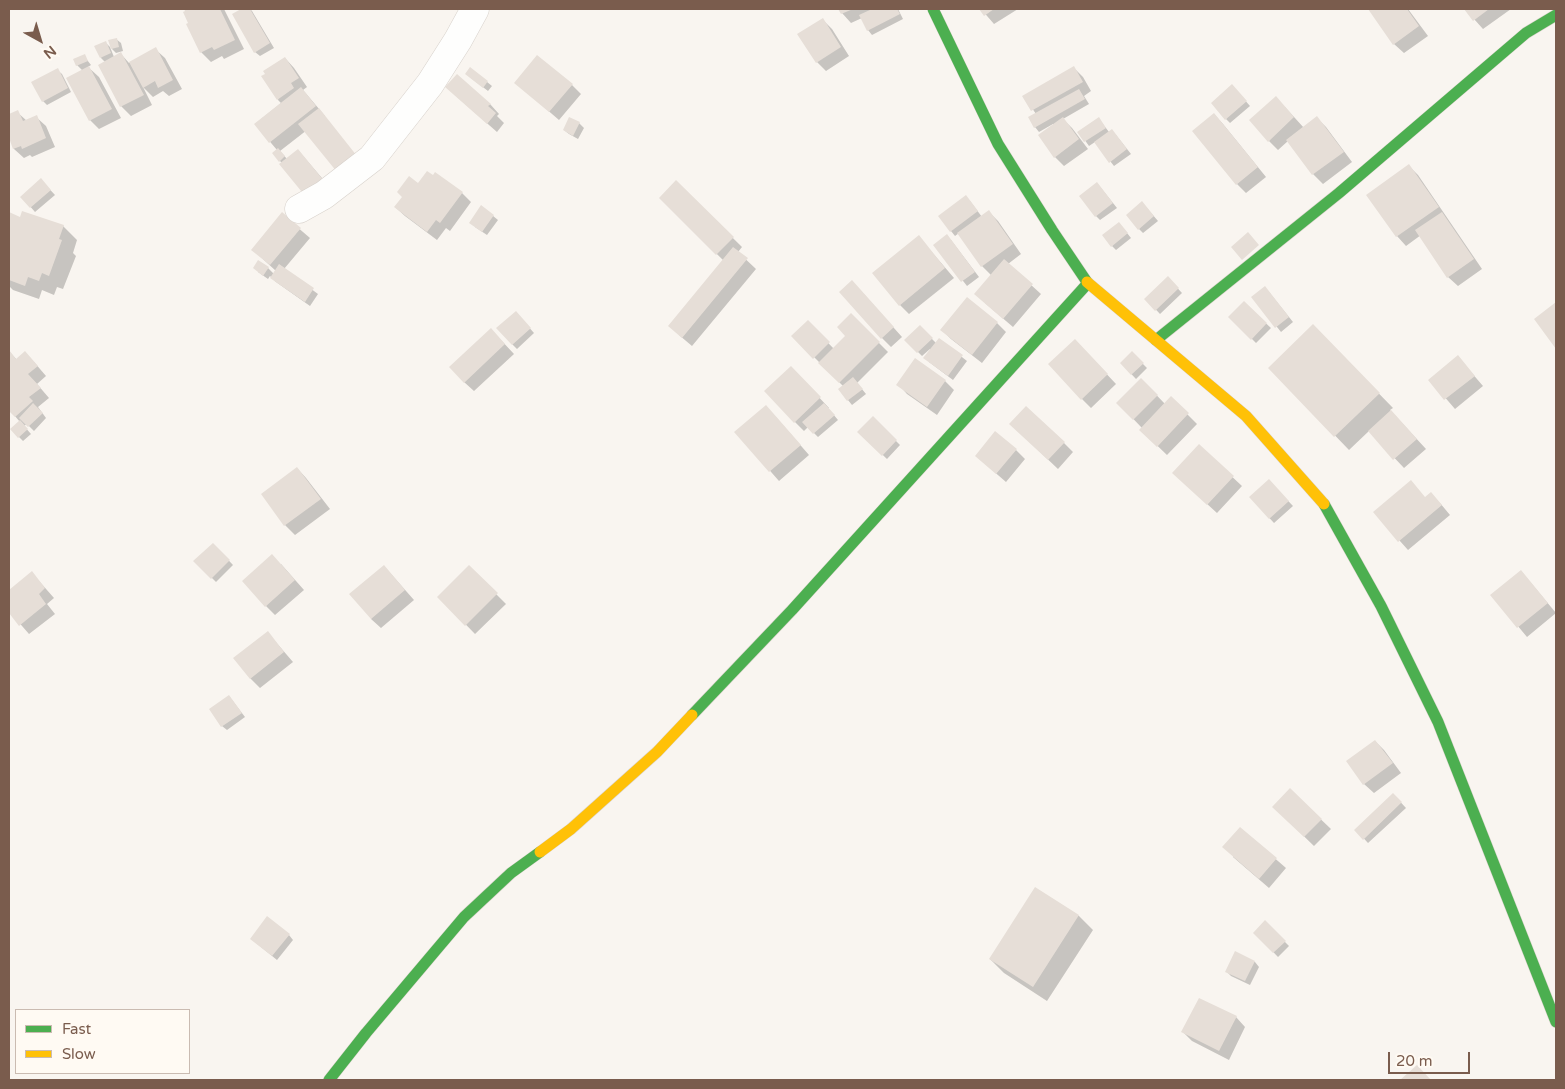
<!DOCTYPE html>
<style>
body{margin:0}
#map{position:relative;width:1565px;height:1089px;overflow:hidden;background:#f9f5f0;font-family:"Varela Round",sans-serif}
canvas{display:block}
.frame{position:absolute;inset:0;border:10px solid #7a5c4d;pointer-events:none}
.legend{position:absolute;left:15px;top:1009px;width:175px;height:65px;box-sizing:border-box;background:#fffaf3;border:1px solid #cabbb1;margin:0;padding:6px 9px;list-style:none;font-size:15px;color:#7a5c4d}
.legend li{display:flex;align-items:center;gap:10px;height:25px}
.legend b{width:25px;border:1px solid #cabbb1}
.north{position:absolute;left:15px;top:15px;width:50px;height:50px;-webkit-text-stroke:4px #fffaf3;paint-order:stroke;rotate:141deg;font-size:14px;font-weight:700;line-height:20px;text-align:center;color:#7a5c4d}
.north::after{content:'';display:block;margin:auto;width:18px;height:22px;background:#7a5c4d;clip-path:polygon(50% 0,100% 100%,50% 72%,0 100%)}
.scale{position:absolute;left:1388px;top:1052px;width:82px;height:22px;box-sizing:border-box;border:2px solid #7a5c4d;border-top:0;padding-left:6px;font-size:15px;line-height:18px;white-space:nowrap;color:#7a5c4d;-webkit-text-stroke:4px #fffaf3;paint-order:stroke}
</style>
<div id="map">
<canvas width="1565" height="1089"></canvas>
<div class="frame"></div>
<ul class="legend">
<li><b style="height:6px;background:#4caf50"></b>Fast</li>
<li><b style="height:6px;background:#ffc107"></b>Slow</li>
</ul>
<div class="north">N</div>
<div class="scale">20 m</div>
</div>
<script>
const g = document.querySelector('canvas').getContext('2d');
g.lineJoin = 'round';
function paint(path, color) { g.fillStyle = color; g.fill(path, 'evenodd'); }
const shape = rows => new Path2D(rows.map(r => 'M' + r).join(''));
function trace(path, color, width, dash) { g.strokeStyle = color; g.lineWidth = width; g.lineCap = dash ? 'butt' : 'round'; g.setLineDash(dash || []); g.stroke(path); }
paint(shape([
 [185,9,224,9,244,49,224,59,222,56,211,62,201,52],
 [243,9,250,9,252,11,274,48,260,56,255,52,234,14],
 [840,9,898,9,903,19,872,35,868,30,862,18,851,23,842,13],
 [981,9,1018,9,994,24],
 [1369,9,1408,9,1428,36,1404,53,1394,44],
 [1465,9,1511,9,1483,29],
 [822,19,832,29,849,56,826,71,817,62],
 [116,39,121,43,123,51,116,53,112,49],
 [105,42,110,47,114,57,121,54,129,63,155,49,165,58,182,89,169,96,163,91,153,97,143,87,152,105,131,116,121,106,99,65,105,62,101,58],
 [84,56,91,65,88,67,99,77,121,118,99,129,90,120,83,71,77,65],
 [285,58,294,68,307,87,303,90,325,116,280,151,287,159,298,150,333,191,282,163,280,161,277,150,255,124,281,103,278,100],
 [1074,68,1083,77,1091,91,1084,96,1089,104,1063,119,1072,128,1088,149,1064,166,1055,157,1054,126,1053,124,1039,132,1035,127,1036,114,1024,96],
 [471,69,492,86,488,91,471,78],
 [57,70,62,74,71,92,47,105,43,101],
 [516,83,572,85,581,94,559,120],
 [1236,90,1250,106,1230,123,1226,119],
 [456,96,490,104,499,114,497,116,504,123,497,132],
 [1285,107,1304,128,1317,118,1326,127,1352,162,1323,184,1313,174,1288,141,1278,150,1269,141],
 [17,112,27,121,36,117,46,126,55,147,32,157,30,155,24,158,14,149,9,135,9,115],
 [1214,114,1223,124,1266,177,1246,193,1237,184],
 [570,119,579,123,584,128,578,139,569,134,564,130],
 [1099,119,1109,132,1116,135,1131,154,1114,166,1095,142,1089,146,1079,132],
 [1409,166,1418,175,1482,269,1458,286,1448,277,1421,235,1406,246,1397,236],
 [41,180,55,195,35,212,22,197],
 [676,182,742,247,738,252,756,269,692,346,679,335,724,261,660,198],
 [1097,183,1117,208,1100,220,1096,216],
 [418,185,462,193,471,202,450,231,446,228,437,240,405,216,395,207],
 [970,201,982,217,989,212,998,221,1021,254,1008,264,1041,294,1013,327,985,303,992,276,982,266,959,233,955,236,939,216],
 [482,207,498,220,487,235,475,227],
 [1146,207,1158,221,1143,233,1139,229],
 [9,214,21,218,63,226,77,240,73,253,76,256,63,289,57,287,54,295,42,290,39,299,13,290,9,286],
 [282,214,310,238,284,269,318,294,310,306,276,282,270,276,268,279,258,272,268,268,274,274,276,271,253,250],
 [1123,228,1131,238,1116,250,1112,246],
 [919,237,954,278,909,314,900,305],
 [951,240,979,277,967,286,935,245],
 [1168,278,1182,293,1160,314,1146,299],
 [861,291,902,337,891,347,882,338],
 [1269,292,1293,322,1281,332,1253,297],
 [1244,303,1271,328,1256,343,1230,317],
 [851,315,888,352,857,383,866,394,852,405,839,389,843,386,793,336,808,322,834,349,847,336],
 [520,317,534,333,517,349,512,344],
 [997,323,1006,332,982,363,951,339,942,330],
 [1313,326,1393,408,1390,410,1426,449,1404,468,1369,431,1349,450,1270,368],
 [920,327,936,343,939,339,967,361,953,380,929,362,930,349,922,356,906,340],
 [500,339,514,354,474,391,464,382],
 [1084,350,1116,384,1091,408,1082,399],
 [9,351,17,360,34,362,46,376,37,384,49,398,38,407,46,418,34,431,27,424,24,426,31,434,23,441,19,437,20,422,9,409],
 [1132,353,1147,368,1136,379,1121,363],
 [1458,357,1483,386,1455,409,1430,380],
 [800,377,829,408,828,408,838,420,818,437,808,427,804,431,795,422],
 [1142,380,1165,404,1171,398,1197,424,1167,455,1141,430,1142,428,1118,403],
 [945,381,954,390,937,415,907,394,898,384],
 [775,416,809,455,779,481,736,432],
 [873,418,900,445,887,459,859,432],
 [1020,433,1064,443,1073,452,1058,469],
 [1199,446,1242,486,1217,513,1183,482],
 [1016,450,1025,459,1006,482,976,456],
 [297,468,306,478,330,509,295,535,285,525,262,494],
 [1269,481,1293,506,1274,523,1250,497],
 [1426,498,1440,503,1450,515,1408,550,1375,513],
 [213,544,233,565,216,582,195,561],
 [281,564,304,590,275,615,266,606],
 [384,566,414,600,381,628,371,619],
 [469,567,506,604,475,634,439,597],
 [1521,571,1556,613,1527,637,1492,595],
 [32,573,54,598,47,604,55,614,29,634,9,611,9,592],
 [268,633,293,662,260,688,250,678],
 [229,696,245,717,227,730,222,726],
 [1375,741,1384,750,1401,773,1374,793,1364,784],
 [1290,790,1331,829,1314,846,1283,816],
 [1393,794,1406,808,1368,843,1356,830],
 [1240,828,1286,868,1269,888,1233,857],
 [1036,889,1079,916,1093,930,1047,1001,1004,973,990,959],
 [1265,922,1289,946,1278,957,1255,933],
 [289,935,293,940,277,960,256,943],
 [1236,953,1255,962,1259,967,1250,985,1231,976,1227,972],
 [1236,1017,1245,1027,1229,1060,1192,1041,1183,1032]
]), '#0003');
paint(shape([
 [184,9,220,9,235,40,214,50,212,47,200,53,186,24,188,23,183,12,185,11],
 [241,9,250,9,270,43,254,53,232,14],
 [838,9,853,9,841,14],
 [872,9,897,9,900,14,867,31,859,15],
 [979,9,994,9,984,16],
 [1368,9,1407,9,1419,26,1393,45],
 [1464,9,1489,9,1473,21],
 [823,18,841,47,816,63,797,34],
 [117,38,119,47,111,49,108,40],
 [106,41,111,53,100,58,94,46],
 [156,47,173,80,158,88,155,81,143,88,129,62],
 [121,52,144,95,120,107,98,65],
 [85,54,88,61,76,66,73,59],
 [537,55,573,84,549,112,514,83],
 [285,57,299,78,291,83,294,88,277,100,261,76,265,74,263,71],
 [89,66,112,109,89,121,66,78],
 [1074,66,1083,82,1031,111,1022,96],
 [470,67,488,81,483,88,465,74],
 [58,68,68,88,42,102,31,82],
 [457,74,491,104,488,106,496,113,487,124,445,87],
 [1232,84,1247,101,1225,120,1211,103],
 [301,87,316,106,269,143,254,124],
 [1079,89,1085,99,1034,128,1028,117],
 [1276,96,1294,117,1268,142,1249,120],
 [319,108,357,156,337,172,298,124],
 [18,110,23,121,37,115,46,138,22,149,21,146,13,149,9,138,9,114],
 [1214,113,1258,167,1236,185,1192,131],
 [1317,116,1344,152,1312,175,1286,140],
 [569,117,580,122,573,136,563,130],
 [1063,117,1079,139,1054,158,1038,135],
 [1099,117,1106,128,1084,142,1077,132],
 [1112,129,1127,149,1109,163,1094,142],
 [278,148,285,156,279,162,272,153],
 [298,149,324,181,306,197,279,164],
 [1409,164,1439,207,1396,237,1366,195],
 [427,171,433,175,435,172,463,192,440,223,436,220,427,232,394,207,402,197,397,192,409,176,418,183],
 [41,178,51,190,30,208,20,197],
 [676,180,734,237,716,255,659,198],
 [1097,182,1113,203,1095,217,1079,196],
 [966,195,978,211,950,232,938,216],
 [1142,201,1154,216,1138,230,1126,215],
 [481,205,494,215,482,232,469,223],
 [989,210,1013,244,981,267,957,233],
 [22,211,64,225,59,239,62,240,49,276,42,273,39,281,28,277,25,286,9,280,9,212,20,217],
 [282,212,301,228,270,265,251,250],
 [1442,212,1474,259,1447,278,1415,230],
 [1119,222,1128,233,1111,247,1102,235],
 [1248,232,1259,245,1242,260,1231,247],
 [947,234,975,272,961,282,933,245],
 [919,235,945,268,899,306,872,273],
 [733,247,748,258,682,338,668,326],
 [1004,259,1033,284,1003,319,974,294],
 [258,260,269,267,263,276,253,268],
 [279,264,314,288,305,302,270,278],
 [1168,276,1179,288,1155,311,1144,299],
 [852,280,894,327,881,339,839,292],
 [1265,286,1289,317,1275,328,1251,297],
 [967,297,998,322,972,355,940,330],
 [1244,301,1267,323,1251,340,1228,317],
 [1556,302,1556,349,1534,319],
 [516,311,531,328,512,345,496,328],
 [851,313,880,342,839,383,818,363,845,336,837,327],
 [808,320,830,342,813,359,791,336],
 [1313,324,1380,393,1334,437,1268,368],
 [920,325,933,338,917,353,904,340],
 [491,328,505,344,464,383,449,367],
 [939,338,963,355,948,376,923,358],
 [1075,339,1108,374,1081,400,1048,364],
 [9,350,16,359,25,351,38,366,28,374,41,388,29,397,33,401,15,417,9,411],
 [1132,351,1144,363,1131,375,1120,363],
 [1458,355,1475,376,1444,400,1428,380],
 [915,358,946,380,927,407,896,385],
 [791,366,821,397,794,423,764,391],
 [853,377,863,389,847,401,838,389],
 [1141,378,1158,395,1133,420,1116,403],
 [1171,396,1189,413,1157,447,1139,430],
 [33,403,43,413,28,427,19,418],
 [824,403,835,415,813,434,802,422],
 [766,405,801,445,769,472,734,432],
 [1026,406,1065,442,1048,460,1009,424],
 [1391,410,1417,439,1393,460,1368,431],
 [873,416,897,440,882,456,857,432],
 [20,420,28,429,18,438,10,429],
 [995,431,1017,449,996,474,975,456],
 [1199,444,1234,476,1207,505,1172,473],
 [297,467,321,499,284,526,261,494],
 [1269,479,1289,501,1269,519,1249,497],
 [1411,480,1425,497,1431,492,1442,505,1398,542,1373,512],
 [213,543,230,560,211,579,193,561],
 [272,554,295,580,265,607,242,581],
 [384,565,405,590,371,619,349,594],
 [469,565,498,593,465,626,437,597],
 [1521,570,1548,603,1517,628,1490,595],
 [32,571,45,588,39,594,46,604,19,626,9,613,9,590],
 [268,631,284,652,250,679,233,658],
 [229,695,242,713,221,727,209,709],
 [1375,740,1393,763,1363,785,1346,761],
 [1290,788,1322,819,1304,837,1272,807],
 [1393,793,1402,802,1363,840,1354,830],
 [1240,827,1277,858,1259,879,1222,847],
 [1035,887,1079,915,1033,987,989,959],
 [267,916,290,934,272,956,250,939],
 [1265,920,1286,941,1273,953,1253,933],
 [1235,951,1255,961,1245,981,1225,972],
 [1199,998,1237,1016,1219,1051,1181,1032],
 [1417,1065,1431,1080,1400,1080]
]), '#e6ded7');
const street = shape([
 [299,209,324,195,372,158,430,84,458,40,475,9]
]);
const fast = shape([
 [933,9,998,144,1052,230,1087,282],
 [1156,340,1339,193,1526,33,1556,15],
 [1324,504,1381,606,1438,722,1556,1022],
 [692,715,792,610,1088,283],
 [329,1080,366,1033,464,917,511,873,540,852]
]);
const slow = shape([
 [1087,282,1246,416,1324,504],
 [540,852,571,829,657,752,692,715]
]);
trace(street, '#d7d1cb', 29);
trace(fast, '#d9d2cb', 12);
trace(slow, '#d9d2cb', 12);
trace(street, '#fefefd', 28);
trace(fast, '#4caf50', 11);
trace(slow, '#ffc107', 11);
</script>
